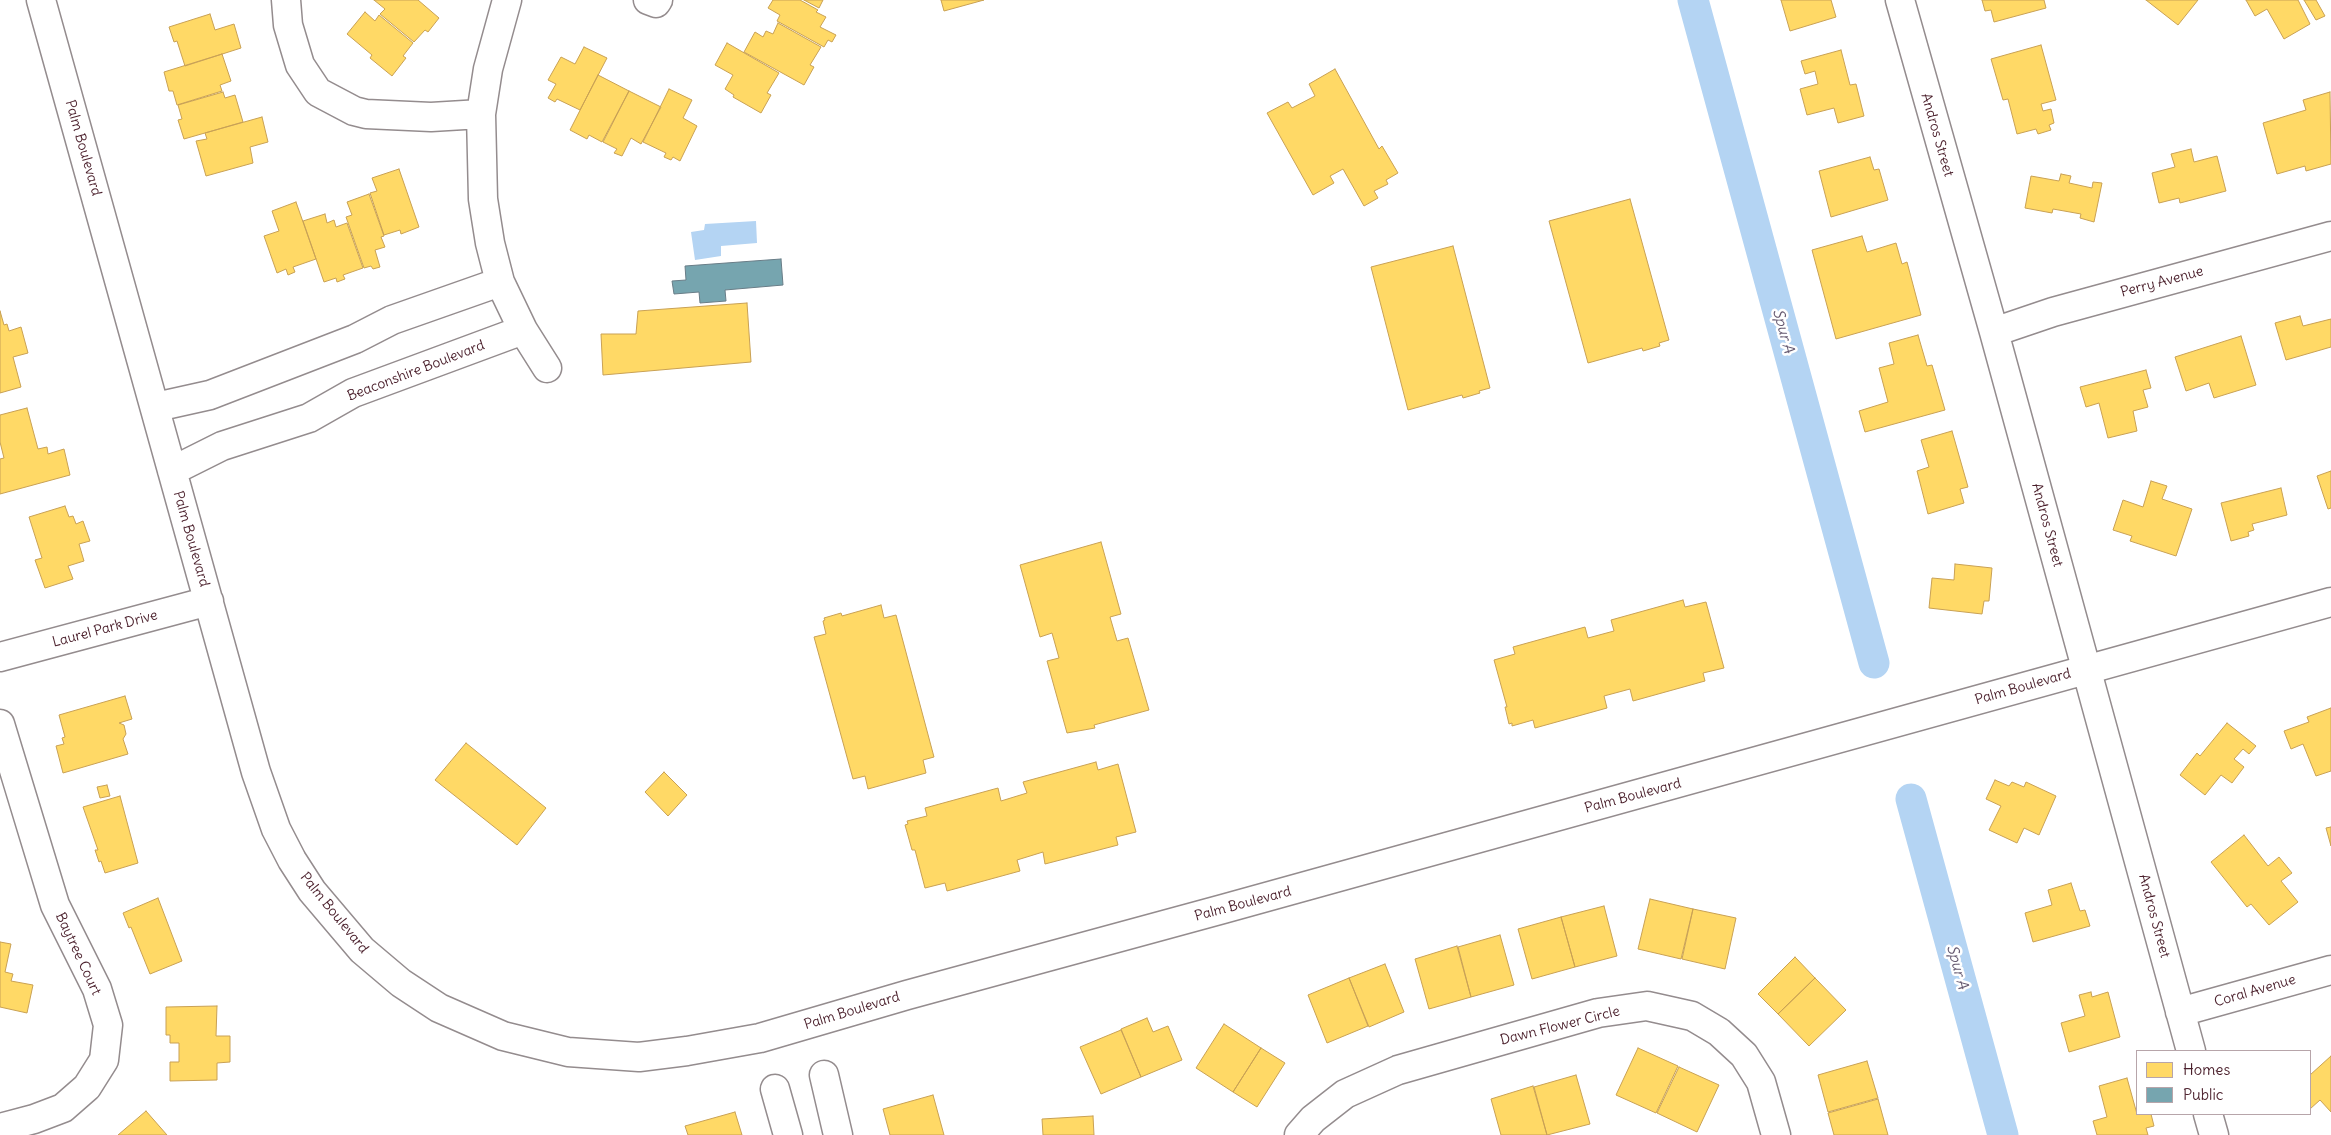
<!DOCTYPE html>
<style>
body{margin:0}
#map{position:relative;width:2331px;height:1135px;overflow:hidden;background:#fff;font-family:Delius,sans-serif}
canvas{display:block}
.legend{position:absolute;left:2136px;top:1050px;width:175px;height:65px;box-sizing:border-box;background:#fff;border:1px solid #b7a5aa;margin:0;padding:6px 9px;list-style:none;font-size:15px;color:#4a1f2b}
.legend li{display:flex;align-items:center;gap:10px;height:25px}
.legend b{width:25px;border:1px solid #b7a5aa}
</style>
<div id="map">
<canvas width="2331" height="1135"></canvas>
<ul class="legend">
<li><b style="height:14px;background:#ffd966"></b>Homes</li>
<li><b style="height:14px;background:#76a5af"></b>Public</li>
</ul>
</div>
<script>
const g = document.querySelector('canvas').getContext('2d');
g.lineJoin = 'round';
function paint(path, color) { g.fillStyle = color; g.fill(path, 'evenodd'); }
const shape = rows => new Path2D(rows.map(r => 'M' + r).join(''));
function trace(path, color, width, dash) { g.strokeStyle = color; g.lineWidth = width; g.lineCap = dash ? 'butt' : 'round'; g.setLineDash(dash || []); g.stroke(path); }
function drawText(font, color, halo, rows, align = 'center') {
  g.font = font + ' Delius,sans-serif'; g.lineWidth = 5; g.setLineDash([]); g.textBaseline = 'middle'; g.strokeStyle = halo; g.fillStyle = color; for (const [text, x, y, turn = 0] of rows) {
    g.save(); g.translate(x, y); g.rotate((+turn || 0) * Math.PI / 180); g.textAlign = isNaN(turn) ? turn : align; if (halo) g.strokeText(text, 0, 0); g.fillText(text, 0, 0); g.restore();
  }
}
paint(shape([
 [756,221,757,243,721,246,721,256,695,260,691,232,704,230,705,224]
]), '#b4d4f3');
const homes = shape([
 [374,0,418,0,439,18,428,32,425,30,414,42,380,14,385,9,374,0],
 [773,0,800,0,818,10,816,12,826,17,820,27,836,35,832,42,828,40,824,47,777,21,780,15,768,8,773,0],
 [804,0,823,0,819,8,804,0],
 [941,0,984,0,944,11,941,0],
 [1781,0,1831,0,1836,17,1790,31,1781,0],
 [1982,0,2044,0,2046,8,1994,22,1991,10,1985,11,1982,0],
 [2146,0,2198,0,2178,25,2146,0],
 [2246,0,2298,0,2310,24,2284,39,2267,9,2255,16,2246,0],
 [2304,0,2316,0,2325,16,2316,20,2304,0],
 [365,12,375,21,379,15,413,43,403,56,406,58,392,76,370,58,372,55,347,34,365,12],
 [210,14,215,30,234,24,241,48,185,66,177,41,174,42,169,27,210,14],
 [778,23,821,47,810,65,814,67,804,85,744,52,755,32,763,37,766,31,773,34,778,23],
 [727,43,779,73,767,93,771,95,761,113,733,97,734,95,725,89,733,75,715,65,727,43],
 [2041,45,2056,100,2041,104,2043,111,2051,109,2054,123,2049,125,2051,130,2038,134,2036,129,2017,134,2008,99,2003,100,1991,59,2041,45],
 [584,47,607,58,580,110,557,99,555,102,548,98,556,84,548,80,561,57,575,64,584,47],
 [1841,50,1850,85,1856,84,1864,116,1838,123,1834,108,1807,115,1800,89,1818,84,1815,71,1805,74,1801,61,1841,50],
 [222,54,231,81,220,85,222,91,177,105,173,91,169,91,164,72,222,54],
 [1335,69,1379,149,1382,146,1398,173,1386,180,1388,184,1374,191,1378,198,1364,206,1343,169,1330,176,1334,183,1313,195,1267,113,1288,102,1292,108,1315,96,1309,84,1335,69],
 [598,75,629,91,602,142,589,135,587,139,570,130,598,75],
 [669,89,692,100,683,118,697,126,680,161,673,157,671,160,664,157,666,153,643,142,669,89],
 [629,91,661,107,641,144,631,138,622,156,614,153,617,149,603,142,629,91],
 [223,92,225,98,235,95,243,122,184,139,178,120,182,119,178,105,223,92],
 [2330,92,2331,164,2306,171,2305,166,2277,174,2263,123,2306,110,2303,100,2330,92],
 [262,117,268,142,250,147,253,163,206,176,196,141,207,139,205,133,262,117],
 [2191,149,2194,162,2217,156,2226,191,2180,203,2179,198,2159,203,2152,173,2175,167,2171,154,2191,149],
 [1870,157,1874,170,1879,169,1888,200,1831,217,1819,171,1870,157],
 [399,169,419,227,401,234,400,230,384,235,370,193,377,191,372,178,399,169],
 [2061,174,2071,176,2069,183,2092,188,2093,182,2102,183,2094,222,2080,218,2081,214,2053,209,2052,213,2025,208,2031,176,2059,181,2061,174],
 [369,194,384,236,381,237,385,247,375,250,380,267,373,269,371,266,364,268,346,217,352,215,347,202,369,194],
 [1630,199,1669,340,1659,343,1660,346,1643,351,1642,348,1588,363,1549,221,1630,199],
 [296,202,316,259,293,267,295,272,288,275,286,269,277,273,264,236,279,231,272,211,296,202],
 [325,214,327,223,334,220,336,227,347,223,363,268,343,275,345,279,337,282,336,278,324,282,303,221,325,214],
 [1862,236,1867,252,1896,243,1902,264,1907,262,1921,315,1836,339,1812,250,1862,236],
 [1453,246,1490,388,1479,391,1480,393,1463,398,1462,395,1408,410,1371,267,1453,246],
 [747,303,751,362,603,375,601,334,636,334,638,311,747,303],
 [0,311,4,325,7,324,9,331,21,327,28,353,13,357,21,387,0,393,0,311],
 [2300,316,2303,326,2331,319,2331,347,2286,360,2275,323,2300,316],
 [1918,335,1927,366,1932,365,1945,410,1865,432,1859,411,1888,402,1879,368,1894,364,1889,343,1918,335],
 [2241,336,2256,385,2214,398,2209,383,2186,391,2175,357,2241,336],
 [2146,370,2151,388,2143,390,2148,407,2133,411,2137,431,2108,438,2099,403,2086,407,2080,387,2146,370],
 [27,408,38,449,47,447,48,454,64,449,70,475,0,494,0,459,4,458,0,442,0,415,27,408],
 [1952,431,1968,487,1960,489,1964,503,1928,514,1917,471,1929,467,1921,440,1952,431],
 [2331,471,2331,508,2328,509,2317,476,2331,471],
 [2151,481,2167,486,2162,499,2192,509,2176,556,2130,541,2132,536,2113,530,2123,500,2143,507,2151,481],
 [2281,488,2287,515,2252,524,2254,530,2248,532,2249,536,2231,541,2221,503,2281,488],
 [65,506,69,517,73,516,76,524,83,521,90,541,79,544,84,561,68,566,73,579,45,588,35,560,42,558,29,517,65,506],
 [1101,542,1121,614,1110,617,1117,641,1128,638,1149,710,1094,725,1095,728,1067,733,1047,661,1059,658,1052,633,1040,637,1020,565,1101,542],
 [1955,564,1992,568,1989,601,1984,601,1982,614,1929,608,1932,578,1954,580,1955,564],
 [1683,600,1685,607,1706,602,1724,668,1703,673,1705,681,1633,701,1630,689,1604,696,1607,708,1535,728,1533,720,1512,726,1512,723,1509,724,1505,707,1507,707,1494,660,1515,654,1513,647,1585,627,1588,638,1614,631,1611,620,1683,600],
 [881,605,884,618,896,615,934,757,923,760,926,773,868,789,865,776,853,779,814,637,826,634,823,621,825,620,824,618,841,613,842,616,881,605],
 [125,696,132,719,119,723,124,725,126,734,123,739,128,754,63,773,56,746,64,744,62,738,65,737,59,715,125,696],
 [2331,708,2331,771,2316,776,2303,744,2291,749,2284,731,2309,722,2307,717,2331,708],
 [2227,723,2256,746,2249,754,2243,749,2234,759,2244,767,2232,783,2221,775,2205,795,2180,775,2197,753,2200,756,2227,723],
 [466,743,546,808,517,845,435,780,466,743],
 [1096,762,1098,770,1118,764,1136,832,1116,837,1118,845,1045,864,1043,852,1017,860,1020,871,947,891,945,883,925,888,915,850,912,850,905,825,908,824,907,821,927,816,925,808,998,788,1001,801,1027,793,1023,782,1096,762],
 [664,772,687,795,668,816,645,792,664,772],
 [1995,780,2009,786,2012,782,2024,787,2026,782,2056,796,2039,835,2024,828,2017,843,1989,830,2001,806,1986,799,1995,780],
 [107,785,110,796,100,798,97,787,107,785],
 [120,796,138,863,105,873,101,861,99,862,95,850,98,850,83,807,120,796],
 [2331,827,2331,846,2326,828,2331,827],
 [2244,835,2268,866,2279,857,2292,873,2281,881,2298,902,2269,925,2251,904,2247,907,2211,862,2244,835],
 [2071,883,2080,911,2085,910,2090,926,2033,942,2025,913,2052,905,2048,890,2071,883],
 [158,898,182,961,150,974,131,927,129,928,123,913,158,898],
 [1650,899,1693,909,1681,959,1638,949,1650,899],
 [1604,906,1617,956,1575,967,1561,917,1604,906],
 [1693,909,1736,918,1725,969,1682,959,1693,909],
 [1561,917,1575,967,1532,979,1518,929,1561,917],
 [1500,935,1514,985,1471,997,1458,947,1500,935],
 [0,942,11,944,5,972,13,974,11,981,33,985,27,1013,0,1007,0,942],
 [1457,946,1471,997,1429,1009,1415,959,1457,946],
 [1795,957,1815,978,1778,1014,1758,994,1795,957],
 [1385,964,1404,1012,1369,1027,1349,978,1385,964],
 [1349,978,1368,1026,1327,1043,1308,995,1349,978],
 [1815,978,1846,1010,1809,1046,1778,1014,1815,978],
 [2091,992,2092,997,2108,992,2120,1037,2069,1052,2061,1023,2085,1016,2079,995,2091,992],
 [217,1006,216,1036,230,1036,230,1062,217,1063,217,1080,170,1081,170,1062,179,1062,179,1043,170,1043,170,1035,166,1035,166,1007,217,1006],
 [1147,1018,1153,1032,1168,1026,1182,1060,1141,1077,1121,1029,1147,1018],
 [1224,1024,1261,1048,1233,1092,1196,1068,1224,1024],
 [1121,1030,1141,1077,1101,1094,1080,1047,1121,1030],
 [1261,1048,1285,1063,1257,1107,1233,1092,1261,1048],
 [1638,1048,1678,1066,1656,1113,1616,1095,1638,1048],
 [2331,1056,2331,1112,2320,1100,2310,1109,2310,1075,2331,1056],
 [1867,1061,1878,1098,1828,1112,1818,1075,1867,1061],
 [1679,1067,1719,1085,1697,1132,1657,1113,1679,1067],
 [1576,1075,1590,1124,1547,1135,1534,1087,1576,1075],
 [2127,1078,2137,1114,2151,1114,2154,1126,2146,1128,2148,1135,2097,1135,2093,1121,2107,1117,2099,1086,2127,1078],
 [1533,1086,1547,1135,1501,1135,1491,1099,1533,1086],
 [933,1095,944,1135,890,1135,883,1109,933,1095],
 [1878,1099,1888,1135,1834,1135,1828,1113,1878,1099],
 [146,1111,167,1135,118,1135,146,1111],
 [735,1112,742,1135,688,1135,685,1126,735,1112],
 [1093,1116,1094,1135,1043,1135,1042,1119,1093,1116]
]);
paint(homes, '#ffd966');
trace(homes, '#c9a154', 1);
const public = shape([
 [781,259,783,285,725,290,726,301,700,303,699,292,674,294,672,281,686,280,685,266,781,259]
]);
paint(public, '#76a5af');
trace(public, '#697d87', 1);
trace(shape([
 [1693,0,1874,663],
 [1911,799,2003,1135]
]), '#b4d4f3', 31);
const minor = shape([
 [41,0,256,772,276,829,292,860,312,891,362,950,401,983,439,1008,503,1036,568,1052,639,1057,687,1051,760,1038,907,995,1223,909,2331,602],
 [286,0,288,25,300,65,318,92,354,111,366,114,431,117,481,114],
 [507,0,488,69,481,114,483,199,490,243,500,282,523,330,547,368],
 [648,0,656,3,658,0],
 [1900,0,1994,332,2191,1051],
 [1994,332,2053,312,2331,236],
 [156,407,210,395,355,339,392,320,500,282],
 [172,471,222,446,309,418,353,393,523,330],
 [0,657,209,601],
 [0,724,55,905,97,989,108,1025,104,1060,87,1087,63,1108,34,1119,0,1128],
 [2180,1012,2331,970],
 [824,1075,838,1135],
 [775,1089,788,1135],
 [2208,1114,2214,1135],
 [1299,1135,1313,1119,1345,1094,1398,1070,1598,1013,1647,1006,1692,1016,1719,1032,1744,1055,1761,1082,1776,1135]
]);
trace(minor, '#948c8e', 31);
trace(minor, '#fff', 28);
drawText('14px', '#4a1f2b', '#fff', [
 ["Andros Street",1937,135,74],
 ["Palm Boulevard",83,148,74],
 ["Perry Avenue",2162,282,-15],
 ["Beaconshire Boulevard",416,371,-21],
 ["Andros Street",2047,525,75],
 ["Palm Boulevard",191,539,74],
 ["Laurel Park Drive",105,629,-15],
 ["Palm Boulevard",2023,687,-16],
 ["Palm Boulevard",1633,796,-15],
 ["Palm Boulevard",1243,904,-15],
 ["Palm Boulevard",334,913,51],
 ["Andros Street",2154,916,75],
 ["Baytree Court",78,954,65],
 ["Coral Avenue",2255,991,-16],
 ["Palm Boulevard",852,1011,-17],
 ["Dawn Flower Circle",1560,1026,-14]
]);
drawText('italic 15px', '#64586f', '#fff', [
 ["Spur A",1783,331,75],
 ["Spur A",1957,967,75]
]);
</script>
